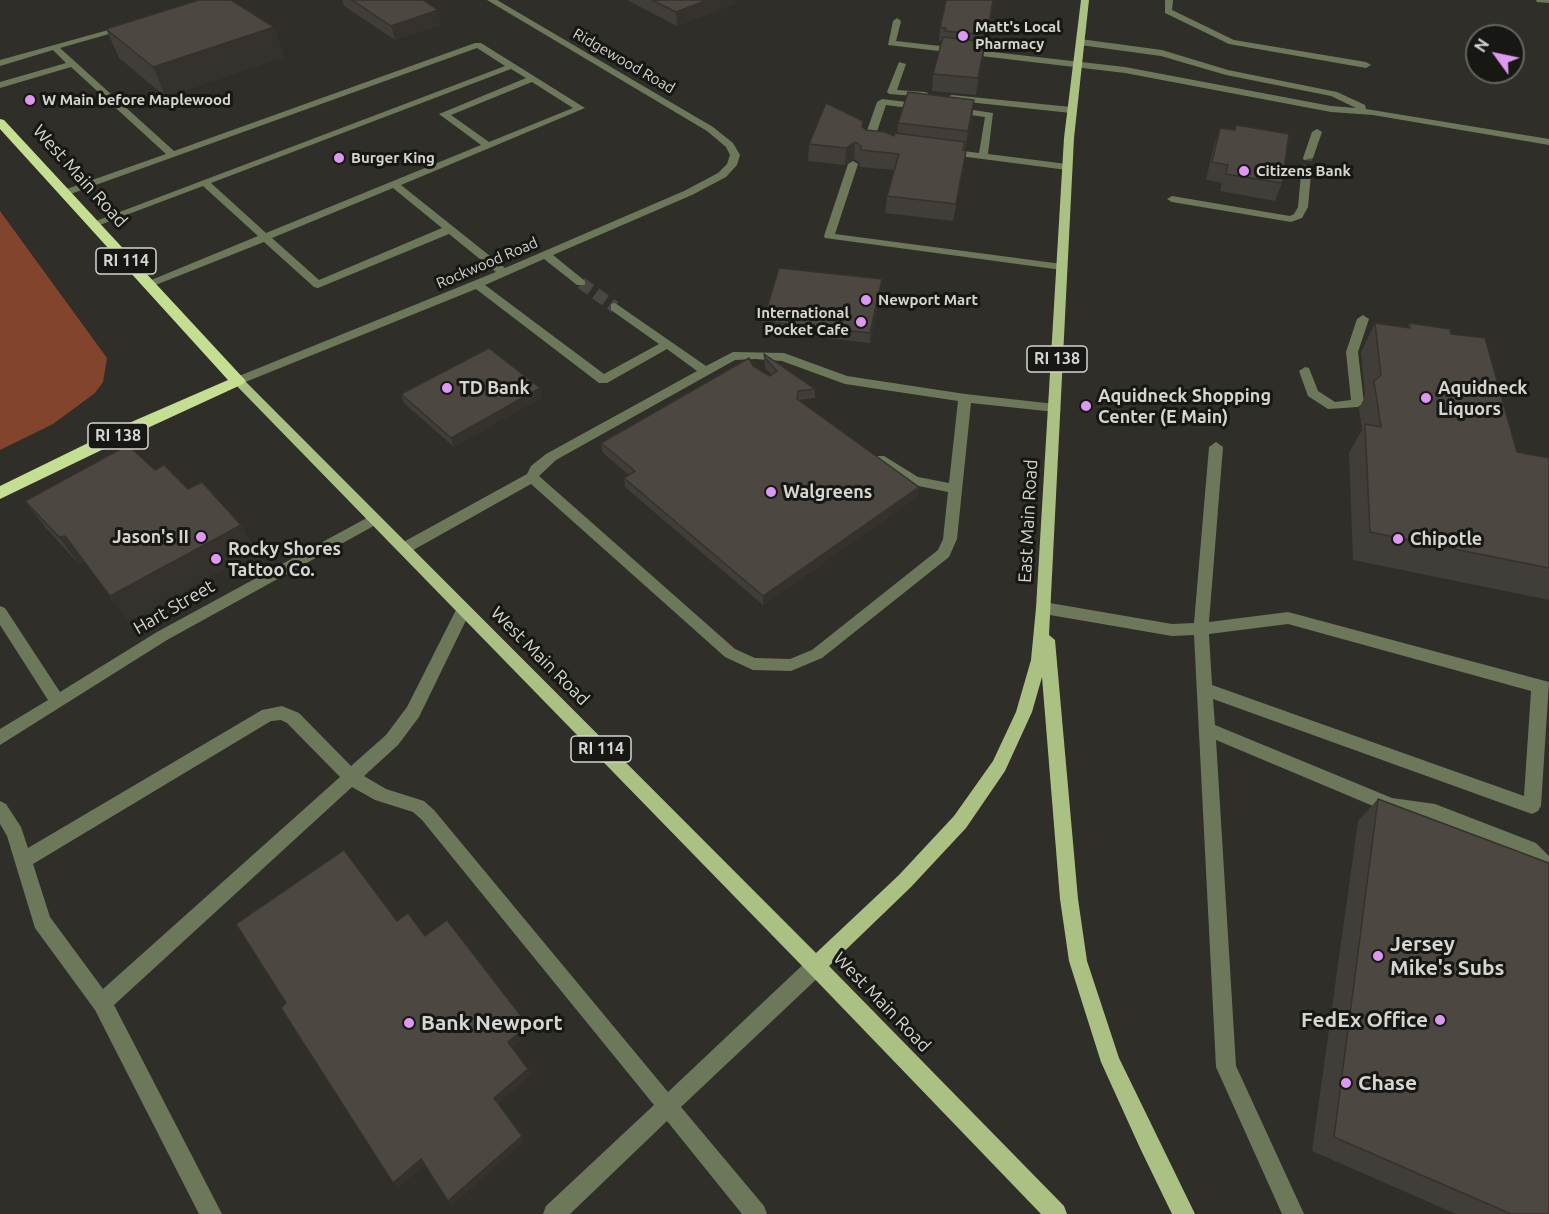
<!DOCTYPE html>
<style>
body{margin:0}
#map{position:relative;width:1549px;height:1214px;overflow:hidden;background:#302e28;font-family:Ubuntu,sans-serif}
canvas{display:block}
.north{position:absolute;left:1465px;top:24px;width:60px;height:60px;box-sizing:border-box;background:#171714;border:2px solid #636360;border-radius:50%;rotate:303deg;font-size:16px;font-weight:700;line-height:24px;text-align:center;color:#d6d5d1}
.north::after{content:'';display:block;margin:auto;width:21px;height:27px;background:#de98f2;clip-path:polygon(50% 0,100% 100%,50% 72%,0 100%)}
</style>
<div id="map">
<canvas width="1549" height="1214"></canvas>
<div class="north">N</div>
</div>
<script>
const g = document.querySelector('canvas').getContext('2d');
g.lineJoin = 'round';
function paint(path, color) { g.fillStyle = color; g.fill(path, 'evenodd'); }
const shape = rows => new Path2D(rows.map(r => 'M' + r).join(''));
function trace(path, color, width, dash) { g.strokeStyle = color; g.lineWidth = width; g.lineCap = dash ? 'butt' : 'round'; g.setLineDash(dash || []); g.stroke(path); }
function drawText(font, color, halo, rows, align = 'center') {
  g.font = font + ' Ubuntu,sans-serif'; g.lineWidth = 6; g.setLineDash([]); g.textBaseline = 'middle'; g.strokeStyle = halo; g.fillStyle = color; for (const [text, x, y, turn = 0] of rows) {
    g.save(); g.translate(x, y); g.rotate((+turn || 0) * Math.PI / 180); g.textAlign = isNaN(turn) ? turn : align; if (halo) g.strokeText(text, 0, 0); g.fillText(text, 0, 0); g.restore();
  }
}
paint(shape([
 [0,211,107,358,103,382,95,393,53,424,0,450]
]), '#82442d');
trace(shape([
 [1306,174,1308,158]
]), '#494741', 9, [9, 4.5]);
trace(shape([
 [581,283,615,307]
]), '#494741', 12, [12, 6]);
paint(shape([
 [487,0,497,0,713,127,733,143,740,155,737,165,726,177,692,195,553,255,585,281,585,285,577,285,544,259,485,285,604,374,659,344,611,310,611,304,615,303,706,366,733,352,784,353,847,376,965,394,1055,404,1061,408,1055,412,971,403,957,539,949,557,822,658,791,671,753,670,725,657,531,484,408,553,403,554,396,549,398,545,527,474,531,466,546,454,697,371,667,349,607,383,599,383,476,289,238,385,232,381,234,378,496,272,449,234,318,288,314,287,264,242,148,288,144,287,144,283,258,236,203,186,97,226,89,226,88,224,505,66,477,48,65,196,61,195,61,191,166,154,71,67,0,88,0,82,66,63,53,50,0,66,0,60,130,24,130,28,60,48,174,151,475,43,481,43,585,108,401,185,505,268,684,191,718,173,727,164,730,155,726,147,707,131,487,0],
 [511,69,526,78,439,114,481,145,266,233,211,183,511,69],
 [532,82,573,108,489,142,451,115,532,82],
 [393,188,442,228,319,280,272,238,393,188],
 [755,359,782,361,845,384,958,401,949,483,918,477,884,456,874,456,872,459,909,484,948,492,943,539,938,550,812,650,790,659,755,658,735,649,539,476,556,460,735,360,755,359],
 [1165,0,1173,0,1172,10,1234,40,1366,62,1371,65,1366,68,1229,44,1165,13,1165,0],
 [1536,0,1549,0,1549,3,1537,2,1536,0],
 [897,18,901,21,896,41,1125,67,1331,106,1356,108,1331,96,1226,75,1161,56,1080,45,1076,42,1080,39,1162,50,1228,70,1337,92,1365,105,1366,109,1549,139,1549,145,1373,115,1331,112,1125,73,888,45,893,21,897,18],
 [899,62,906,64,897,90,925,92,928,93,928,97,889,94,887,92,899,62],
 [952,95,1071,107,1076,110,1071,113,949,100,949,96,952,95],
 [882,99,923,104,928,107,923,110,886,105,874,140,878,143,873,146,865,144,863,142,877,102,882,99],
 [953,107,993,113,988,154,1067,164,1072,167,1067,170,944,154,944,150,948,149,979,153,985,117,950,112,948,110,953,107],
 [1317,129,1322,132,1313,158,1304,160,1303,158,1312,132,1317,129],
 [853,161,858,164,835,234,1062,264,1068,267,1062,270,825,238,824,236,848,164,853,161],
 [1306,171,1311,174,1308,207,1302,218,1291,222,1172,202,1167,199,1172,196,1290,216,1294,214,1298,207,1301,174,1306,171],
 [1363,315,1369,319,1358,352,1364,403,1358,407,1328,409,1308,396,1299,371,1305,367,1309,368,1318,391,1335,402,1351,400,1346,352,1357,319,1363,315],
 [1216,442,1223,447,1209,622,1288,612,1549,682,1541,806,1538,811,1532,814,1213,699,1215,725,1392,798,1435,804,1536,843,1549,856,1549,876,1543,874,1524,855,1434,820,1385,811,1216,740,1236,1066,1304,1214,1282,1214,1216,1067,1194,635,1172,636,1044,614,1039,612,1036,608,1039,604,1044,602,1172,624,1194,623,1209,447,1216,442],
 [1288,624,1531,691,1524,796,1212,685,1209,634,1288,624],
 [374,514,381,519,379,523,167,640,0,745,0,729,48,700,0,625,0,606,5,608,60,692,157,632,374,514],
 [463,604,468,606,471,610,419,717,398,745,364,776,386,789,424,801,434,810,668,1092,809,959,816,957,823,959,825,966,823,973,681,1107,764,1206,767,1214,742,1214,667,1121,570,1214,543,1214,546,1206,654,1105,422,820,413,812,375,800,352,787,114,1005,222,1214,199,1214,95,1010,35,928,7,836,0,824,0,801,6,804,21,827,28,848,262,710,282,706,299,713,351,766,386,735,407,707,458,606,463,604],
 [281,720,287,723,340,777,103,989,50,917,33,864,271,721,281,720]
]), '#6d785a');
paint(shape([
 [1081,0,1089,0,1074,138,1049,635,1055,640,1078,899,1087,961,1119,1058,1195,1214,1172,1214,1140,1148,1101,1062,1069,961,1060,899,1042,677,1032,712,1005,771,966,828,911,887,829,966,1064,1206,1067,1214,1041,1214,809,973,232,381,238,377,242,378,816,953,899,875,954,816,993,761,1016,712,1031,660,1036,608,1064,138,1081,0]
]), '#abc183');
paint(shape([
 [0,119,4,120,246,381,243,384,141,431,0,499,0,486,129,423,228,380,0,129,0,119]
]), '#c4de92');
paint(shape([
 [342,0,423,0,441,25,395,40,344,6],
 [627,0,737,0,737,3,677,26],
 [946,0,994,0,976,95,932,91,933,74,942,41,939,41,940,28],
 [106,29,284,57,166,97,119,58],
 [974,100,972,118,965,149,964,149,964,168,953,221,885,213,887,196,894,170,860,167,860,163,854,159,845,165,808,161,809,144,863,127,866,130,894,136,897,134,898,123],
 [1220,128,1282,183,1275,201,1220,191,1222,183,1206,180,1214,145],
 [881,288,870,343,763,331,763,321],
 [1375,323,1407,328,1409,323,1451,334,1517,452,1549,458,1549,600,1353,560,1349,453,1362,430,1359,409,1365,396,1361,352],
 [764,354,815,389,815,398,798,400,919,487,917,497,763,605,625,487,624,478,629,475,602,452,601,443,753,366,770,376,772,375,765,368],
 [540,388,542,397,454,447,404,403,401,394],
 [155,470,188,489,241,525,255,551,129,622,84,562,78,563,45,527,25,501],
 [1378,799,1549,1214,1456,1214,1312,1151,1358,821]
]), '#413d38');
paint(shape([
 [707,0,737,0,737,3,677,26,676,12],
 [438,10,441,25,395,40,391,26],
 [274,27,284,57,166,97,153,67],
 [985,42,983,58,976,95,978,78],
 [974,100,972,118,965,149,968,131],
 [855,142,854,159,845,165,846,148],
 [966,151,964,168,953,221,956,204],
 [882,279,881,288,870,343,870,333],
 [540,388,542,397,454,447,451,438],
 [919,487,917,497,763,605,763,596],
 [241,525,255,551,129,622,110,596],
 [65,536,84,562,78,563,59,537],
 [528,1025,531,1032,512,1048,508,1042],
 [528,1069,532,1074,498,1104,494,1098],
 [522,1136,525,1141,453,1205,448,1201],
 [421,1159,426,1164,398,1188,393,1183]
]), '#35322e');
const building = shape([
 [199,0,231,0,274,27,153,67,106,29,199,0],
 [352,0,423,0,438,10,391,26,352,0],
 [652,0,707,0,676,12,652,0],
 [946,0,993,0,987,35,945,31,946,28,940,28,946,0],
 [943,37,985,42,978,78,933,74,943,37],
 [908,92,974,100,968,131,898,123,908,92],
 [826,103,863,121,862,127,866,130,885,132,894,136,895,133,965,142,963,150,966,151,956,204,887,196,899,154,861,150,861,146,855,142,846,148,809,144,826,103],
 [1236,125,1289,134,1282,183,1226,174,1228,165,1212,162,1220,128,1235,130,1236,125],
 [779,268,882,279,870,333,763,321,779,268],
 [1375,323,1410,328,1409,323,1450,329,1451,334,1485,338,1517,452,1549,458,1549,568,1370,532,1365,424,1381,427,1374,381,1381,375,1375,323],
 [489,348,540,388,451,438,401,394,489,348],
 [764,354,815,389,798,391,797,399,919,487,763,596,624,478,635,471,601,443,749,358,753,366,770,376,777,371,765,358,764,354],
 [128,445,155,470,164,465,188,489,202,482,241,525,110,596,65,536,59,537,25,501,128,445],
 [1378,799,1549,863,1549,1214,1511,1214,1334,1137,1378,799],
 [344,850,397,921,408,913,425,936,447,920,528,1025,508,1042,528,1069,494,1098,522,1136,448,1201,421,1159,393,1183,281,1008,286,1003,236,924,344,850]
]);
paint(building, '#4c4741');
trace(building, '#35322e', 1.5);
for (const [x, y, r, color] of [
 [963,36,6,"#de98f2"],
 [30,100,6,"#de98f2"],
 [339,158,6,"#de98f2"],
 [1244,171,6,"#de98f2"],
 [866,300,6,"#de98f2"],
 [861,322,6,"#de98f2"],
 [447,388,6,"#de98f2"],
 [1426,398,6,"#de98f2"],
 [1086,406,6,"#de98f2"],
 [771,492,6,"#de98f2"],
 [201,537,6,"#de98f2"],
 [1398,539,6,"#de98f2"],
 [216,559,6,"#de98f2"],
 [1378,956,6,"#de98f2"],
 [1440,1020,6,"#de98f2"],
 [409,1023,6,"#de98f2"],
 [1346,1083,6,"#de98f2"]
]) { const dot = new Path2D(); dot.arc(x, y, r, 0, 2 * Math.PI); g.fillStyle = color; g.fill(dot); trace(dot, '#171714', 2); }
drawText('bold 15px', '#d6d5d1', '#171714', [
 ["Matt's Local",975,27],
 ["Pharmacy",975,44],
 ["W Main before Maplewood",42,100],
 ["Burger King",351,158],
 ["Citizens Bank",1256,171],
 ["Newport Mart",878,300],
 ["International",849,313,"right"],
 ["Pocket Cafe",849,330,"right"]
], 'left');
drawText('15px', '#d6d5d1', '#171714', [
 ["Ridgewood Road",624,61,30],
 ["Rockwood Road",487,263,-23]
]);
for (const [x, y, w] of [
 [126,261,60],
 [1057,359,60],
 [118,436,60],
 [601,749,60]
]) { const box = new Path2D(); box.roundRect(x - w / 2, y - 13, w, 26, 4.5); g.fillStyle = '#171714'; g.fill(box); trace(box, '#d6d5d1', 1.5); }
drawText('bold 16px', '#d6d5d1', null, [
 ["RI 114",126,261],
 ["RI 138",1057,359],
 ["RI 138",118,436],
 ["RI 114",601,749]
]);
drawText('18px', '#d6d5d1', '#171714', [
 ["West Main Road",80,176,48],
 ["East Main Road",1028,521,-87],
 ["Hart Street",174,607,-30],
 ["West Main Road",540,656,45],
 ["West Main Road",882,1002,46]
]);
drawText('bold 18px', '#d6d5d1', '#171714', [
 ["TD Bank",459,388],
 ["Aquidneck",1438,388],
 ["Liquors",1438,409],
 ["Aquidneck Shopping",1098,396],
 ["Center (E Main)",1098,417],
 ["Walgreens",783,492],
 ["Jason's II",189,537,"right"],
 ["Chipotle",1410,539],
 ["Rocky Shores",228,549],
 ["Tattoo Co.",228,570]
], 'left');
drawText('bold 21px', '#d6d5d1', '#171714', [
 ["Jersey",1390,944],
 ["Mike's Subs",1390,968],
 ["FedEx Office",1428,1020,"right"],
 ["Bank Newport",421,1023],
 ["Chase",1358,1083]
], 'left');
</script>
